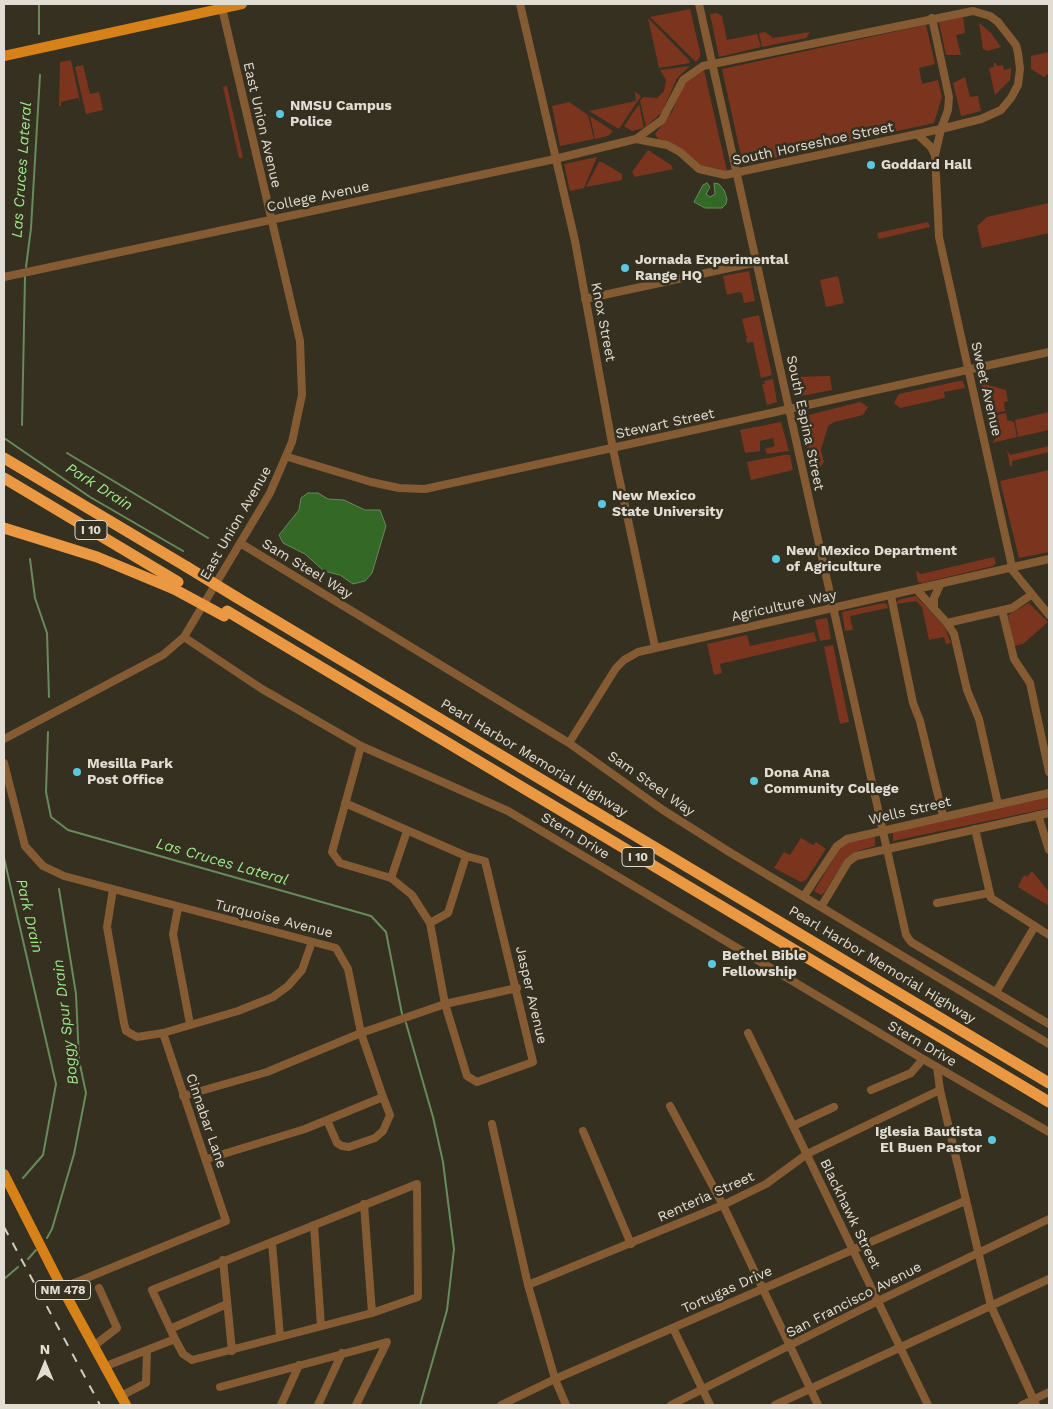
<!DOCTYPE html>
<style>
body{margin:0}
#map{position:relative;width:1053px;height:1409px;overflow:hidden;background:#363021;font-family:"Work Sans",sans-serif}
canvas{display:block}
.frame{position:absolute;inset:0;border:5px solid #e1ddd3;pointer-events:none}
.north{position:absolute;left:20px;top:1339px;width:50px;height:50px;-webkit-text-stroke:4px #363021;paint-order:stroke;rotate:0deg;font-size:14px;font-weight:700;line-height:20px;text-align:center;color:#e1ddd3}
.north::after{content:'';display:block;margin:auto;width:18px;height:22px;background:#e1ddd3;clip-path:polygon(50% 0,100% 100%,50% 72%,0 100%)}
</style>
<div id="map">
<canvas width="1053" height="1409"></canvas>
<div class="frame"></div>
<div class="north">N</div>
</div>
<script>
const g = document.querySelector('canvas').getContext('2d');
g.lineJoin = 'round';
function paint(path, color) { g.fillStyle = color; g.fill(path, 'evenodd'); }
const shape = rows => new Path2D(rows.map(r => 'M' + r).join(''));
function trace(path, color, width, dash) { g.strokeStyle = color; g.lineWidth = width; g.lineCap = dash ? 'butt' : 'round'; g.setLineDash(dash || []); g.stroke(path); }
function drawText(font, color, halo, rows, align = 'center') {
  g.font = font + ' "Work Sans",sans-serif'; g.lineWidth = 5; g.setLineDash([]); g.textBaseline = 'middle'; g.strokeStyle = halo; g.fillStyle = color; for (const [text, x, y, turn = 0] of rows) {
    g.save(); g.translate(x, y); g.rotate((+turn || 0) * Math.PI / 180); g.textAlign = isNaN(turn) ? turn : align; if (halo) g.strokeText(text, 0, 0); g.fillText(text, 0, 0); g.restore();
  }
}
paint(shape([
 [690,9,700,52,700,57,696,62,650,17],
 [717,13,722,16,727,40,757,34,761,47,719,57,710,14],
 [963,17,965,33,956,35,961,55,946,55,939,22],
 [648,18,689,60,690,63,659,68],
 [979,23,991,33,1001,47,987,51,983,49],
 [926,25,935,64,919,68,922,84,938,80,942,97,934,123,743,165,722,69],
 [765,32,773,38,810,32,806,38,762,47,759,33],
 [1049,52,1049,73,1044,77,1031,69,1031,56],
 [71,60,80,102,78,98,61,102,61,106,59,106,60,62],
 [994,63,996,63,997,66,1003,65,1004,70,1011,68,1011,70,1010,80,995,95,989,68,994,67],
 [83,65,90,94,99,92,103,110,86,114,75,67],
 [690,66,677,78,662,112,646,127,640,101,643,97,657,98,664,91,666,80,660,70],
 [704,70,727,171,719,171,699,165,679,147,658,139,655,134,672,112,683,85],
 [965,77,970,97,978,96,981,111,961,116,953,83],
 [227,86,243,158,239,158,223,87],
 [635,92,641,96,619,129,589,111,636,101],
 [569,102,588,115,594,139,560,146,552,106],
 [639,104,644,128,632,131,624,126],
 [590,116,613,131,608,136,595,139],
 [648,150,671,165,673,169,635,177,632,172],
 [597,157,584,188,570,191,564,164],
 [599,162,602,162,622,174,622,180,586,187],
 [1049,203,1049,233,982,248,977,226,987,217],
 [928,222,930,227,879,239,877,233],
 [749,271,755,301,744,303,742,293,738,292,727,295,723,276],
 [838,276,844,303,826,307,820,280],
 [759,315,772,375,761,378,753,342,747,343,746,338,748,337,746,336,742,319],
 [789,357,796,357,796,377,830,376,832,390,796,397,787,359],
 [773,379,777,402,767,405,762,384,765,384,764,381],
 [959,381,963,381,965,388,944,392,945,398,900,408,894,403,899,394],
 [981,383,1006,390,1008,401,1004,402,1005,411,995,413,992,398,981,390],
 [860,402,868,407,863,415,834,422,828,426,821,450,824,462,821,466,811,469,801,417],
 [1049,412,1049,430,1018,437,1015,420],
 [1006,413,1007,420,1014,422,1017,437,992,443,1001,432,996,415],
 [781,422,789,451,767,454,765,449,775,446,773,438,760,441,760,451,745,453,740,430],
 [1049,446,1049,452,1012,461,1012,466,1010,466,1007,450,1010,455],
 [784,455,790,455,793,470,751,480,747,462],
 [1049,470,1049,552,1019,558,1000,481],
 [994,557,996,563,993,566,922,583,918,582,916,571,921,574],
 [916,596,944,626,951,643,946,644,944,637,929,640,922,607,916,601,896,604,898,600],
 [883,603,887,604,888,608,850,616,853,630,845,631,842,612],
 [1029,603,1048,622,1023,644,1014,646,1008,615],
 [827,618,831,639,820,641,815,620],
 [814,632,817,641,720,664,722,673,714,675,707,644,747,635,750,646],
 [833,645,849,722,840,724,824,647],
 [1049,797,1049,808,893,841,893,831],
 [875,837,875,846,857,851,846,858,824,893,821,895,814,891,840,848,848,842],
 [801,838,813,845,816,842,826,849,806,880,801,882,774,868,784,852,790,855],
 [1032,871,1049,892,1049,906,1018,887,1022,878,1025,875,1027,877]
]), '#7b351f');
const water = shape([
 [707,183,710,187,706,194,710,197,715,194,714,183,719,184,724,190,727,199,726,204,722,208,705,208,694,202,703,185,707,183],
 [308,493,318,493,328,499,344,500,365,510,380,510,386,526,372,573,365,581,353,584,340,575,324,571,305,554,283,543,279,535,299,510,301,498,308,493]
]);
paint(water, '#336826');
trace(water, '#678b5a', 1);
trace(shape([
 [39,4,39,34],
 [26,267,31,228,40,75],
 [22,425,25,277],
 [4,438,90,497,183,551],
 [67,453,208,538],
 [30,559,35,598,47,633,49,697],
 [48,732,46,792,51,817,68,830,371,916,386,932,402,1014],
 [4,858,56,1084,43,1155,23,1178],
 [406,1023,433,1117,443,1162,454,1249,447,1310,420,1405],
 [47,1238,52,1229,74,1154,86,1093,79,1060,76,994,59,889],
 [28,1259,36,1250],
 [4,1279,18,1267]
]), '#678b5a', 2);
trace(shape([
 [520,4,575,241,613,449,655,647],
 [699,4,906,935,911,942,1049,1024],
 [932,18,949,97,948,110,941,129,935,155,939,237,1013,571,1049,615],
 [917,134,931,147,935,155],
 [4,277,555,159,636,139,662,120,683,80,703,66,973,11,990,16,998,22,1016,45,1018,53,1020,69,1018,85,1011,98,1001,110,981,119,941,129,725,175,699,169,680,152,667,145,636,139],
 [585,299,757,262],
 [288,457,371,482,399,488,425,489,1049,352],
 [240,543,569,743,663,810,731,853,1049,1044],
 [917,590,947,623,954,634,967,690,979,719,998,804],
 [891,596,913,703,920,721,943,816],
 [934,609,934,598,940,585],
 [1002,610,1014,659,1030,683,1049,772],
 [947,623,1012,608,1031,595],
 [184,637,262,689,361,746,508,811,923,1059,1049,1132],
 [4,739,163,655,184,637,270,493,292,442,302,395,300,341,222,8],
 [569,743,616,668,624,660,638,652,1049,559],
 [4,763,25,846,43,866,64,876,336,948,348,969,361,1033,383,1097,305,1129,207,1159],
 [345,803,466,856,485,861,533,1062,477,1082,467,1076,445,1004,430,923,412,895,391,878,340,863,332,852,361,746],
 [1038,815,1049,850],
 [975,829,991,898,1049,935],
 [391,878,407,831],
 [113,889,107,927,124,1023,126,1031,137,1037,163,1033,238,1011,273,997,288,986,302,970,312,942],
 [804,896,837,846,847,839,1049,793],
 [937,903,989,893],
 [821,907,848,862,856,856,1049,813],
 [178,908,173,934,190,1024],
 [430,923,448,913,466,856],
 [996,992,1035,926],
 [748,1033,928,1405],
 [937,1067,940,1090,991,1306,1036,1405],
 [871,1090,911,1073,923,1059],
 [183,1096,267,1072,361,1033,445,1004,517,988],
 [670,1106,723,1205,818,1405],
 [327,1120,337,1143,342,1146,349,1147,375,1138,383,1131,390,1115,383,1097],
 [492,1124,528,1285,555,1379,566,1405],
 [793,1126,834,1107],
 [583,1131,631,1244],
 [364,1204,372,1313],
 [314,1225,321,1326],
 [272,1243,280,1336],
 [223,1260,232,1351],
 [528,1285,723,1205,766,1184,807,1154,940,1090],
 [62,1288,226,1221,163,1033],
 [673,1328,710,1405],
 [170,1329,227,1304],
 [95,1345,117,1328,99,1288],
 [106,1366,175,1339,183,1354,192,1360,372,1313,418,1297,417,1184,152,1290,175,1339],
 [220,1387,387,1342,356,1405],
 [121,1396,146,1383,147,1350],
 [281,1405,299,1365],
 [318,1405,342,1353],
 [501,1405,555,1379,965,1201],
 [671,1405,878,1301,1049,1219],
 [775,1405,1049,1279],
 [1022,1405,1049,1392]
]), '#855b33', 8);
trace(shape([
 [4,56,242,4],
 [4,1174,62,1288,126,1405]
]), '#d78119', 10);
trace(shape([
 [4,458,187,567],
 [4,478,178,582],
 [4,528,97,557,174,589],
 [236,597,1049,1083],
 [227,611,1049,1102]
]), '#ea9842', 11);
trace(shape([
 [4,1227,100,1405]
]), '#d0ccc1', 2, [9, 9]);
trace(shape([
 [187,567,236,597],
 [174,589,224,616]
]), '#ea9842', 11);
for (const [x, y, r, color] of [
 [280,114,5,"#58c9e3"],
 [871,165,5,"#58c9e3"],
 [625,268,5,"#58c9e3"],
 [602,504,5,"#58c9e3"],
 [776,559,5,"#58c9e3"],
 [77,772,5,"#58c9e3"],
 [754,781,5,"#58c9e3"],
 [712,964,5,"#58c9e3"],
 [992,1140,5,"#58c9e3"]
]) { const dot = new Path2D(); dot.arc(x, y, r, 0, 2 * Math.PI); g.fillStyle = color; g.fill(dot); trace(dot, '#363021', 2); }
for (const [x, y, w] of [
 [91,530,32],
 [638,857,32],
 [63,1290,55]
]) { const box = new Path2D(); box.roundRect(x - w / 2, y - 9.5, w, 19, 4); g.fillStyle = '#363021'; g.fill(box); trace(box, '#e1ddd3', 1); }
drawText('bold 12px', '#e1ddd3', null, [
 ["I 10",91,530],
 ["I 10",638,857],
 ["NM 478",63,1290]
]);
drawText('bold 14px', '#e1ddd3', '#363021', [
 ["NMSU Campus",290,106],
 ["Police",290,122],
 ["Goddard Hall",881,165],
 ["Jornada Experimental",635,260],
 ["Range HQ",635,276],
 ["New Mexico",612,496],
 ["State University",612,512],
 ["New Mexico Department",786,551],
 ["of Agriculture",786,567],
 ["Mesilla Park",87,764],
 ["Post Office",87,780],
 ["Dona Ana",764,773],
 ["Community College",764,789],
 ["Bethel Bible",722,956],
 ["Fellowship",722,972],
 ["Iglesia Bautista",982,1132,"right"],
 ["El Buen Pastor",982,1148,"right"]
], 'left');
drawText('14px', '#e1ddd3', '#363021', [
 ["East Union Avenue",262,125,77],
 ["South Horseshoe Street",813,144,-12],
 ["College Avenue",318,197,-12],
 ["Knox Street",603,322,79],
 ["Sweet Avenue",986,389,77],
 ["South Espina Street",805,423,78],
 ["Stewart Street",665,424,-12],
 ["East Union Avenue",236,523,-60],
 ["Sam Steel Way",307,569,31],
 ["Agriculture Way",784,606,-12],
 ["Pearl Harbor Memorial Highway",534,758,31],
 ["Sam Steel Way",651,784,35],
 ["Wells Street",910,811,-13],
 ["Stern Drive",575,836,31],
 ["Turquoise Avenue",274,919,14],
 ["Pearl Harbor Memorial Highway",882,965,31],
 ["Jasper Avenue",531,995,77],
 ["Stern Drive",922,1044,30],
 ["Cinnabar Lane",206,1121,71],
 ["Renteria Street",706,1197,-24],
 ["Blackhawk Street",850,1214,64],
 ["Tortugas Drive",727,1290,-24],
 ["San Francisco Avenue",854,1300,-27]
]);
drawText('italic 15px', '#9ee98c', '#363021', [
 ["Las Cruces Lateral",22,170,-86],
 ["Park Drain",99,487,32],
 ["Las Cruces Lateral",222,862,16],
 ["Park Drain",29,916,77],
 ["Boggy Spur Drain",66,1022,-97]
]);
</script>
